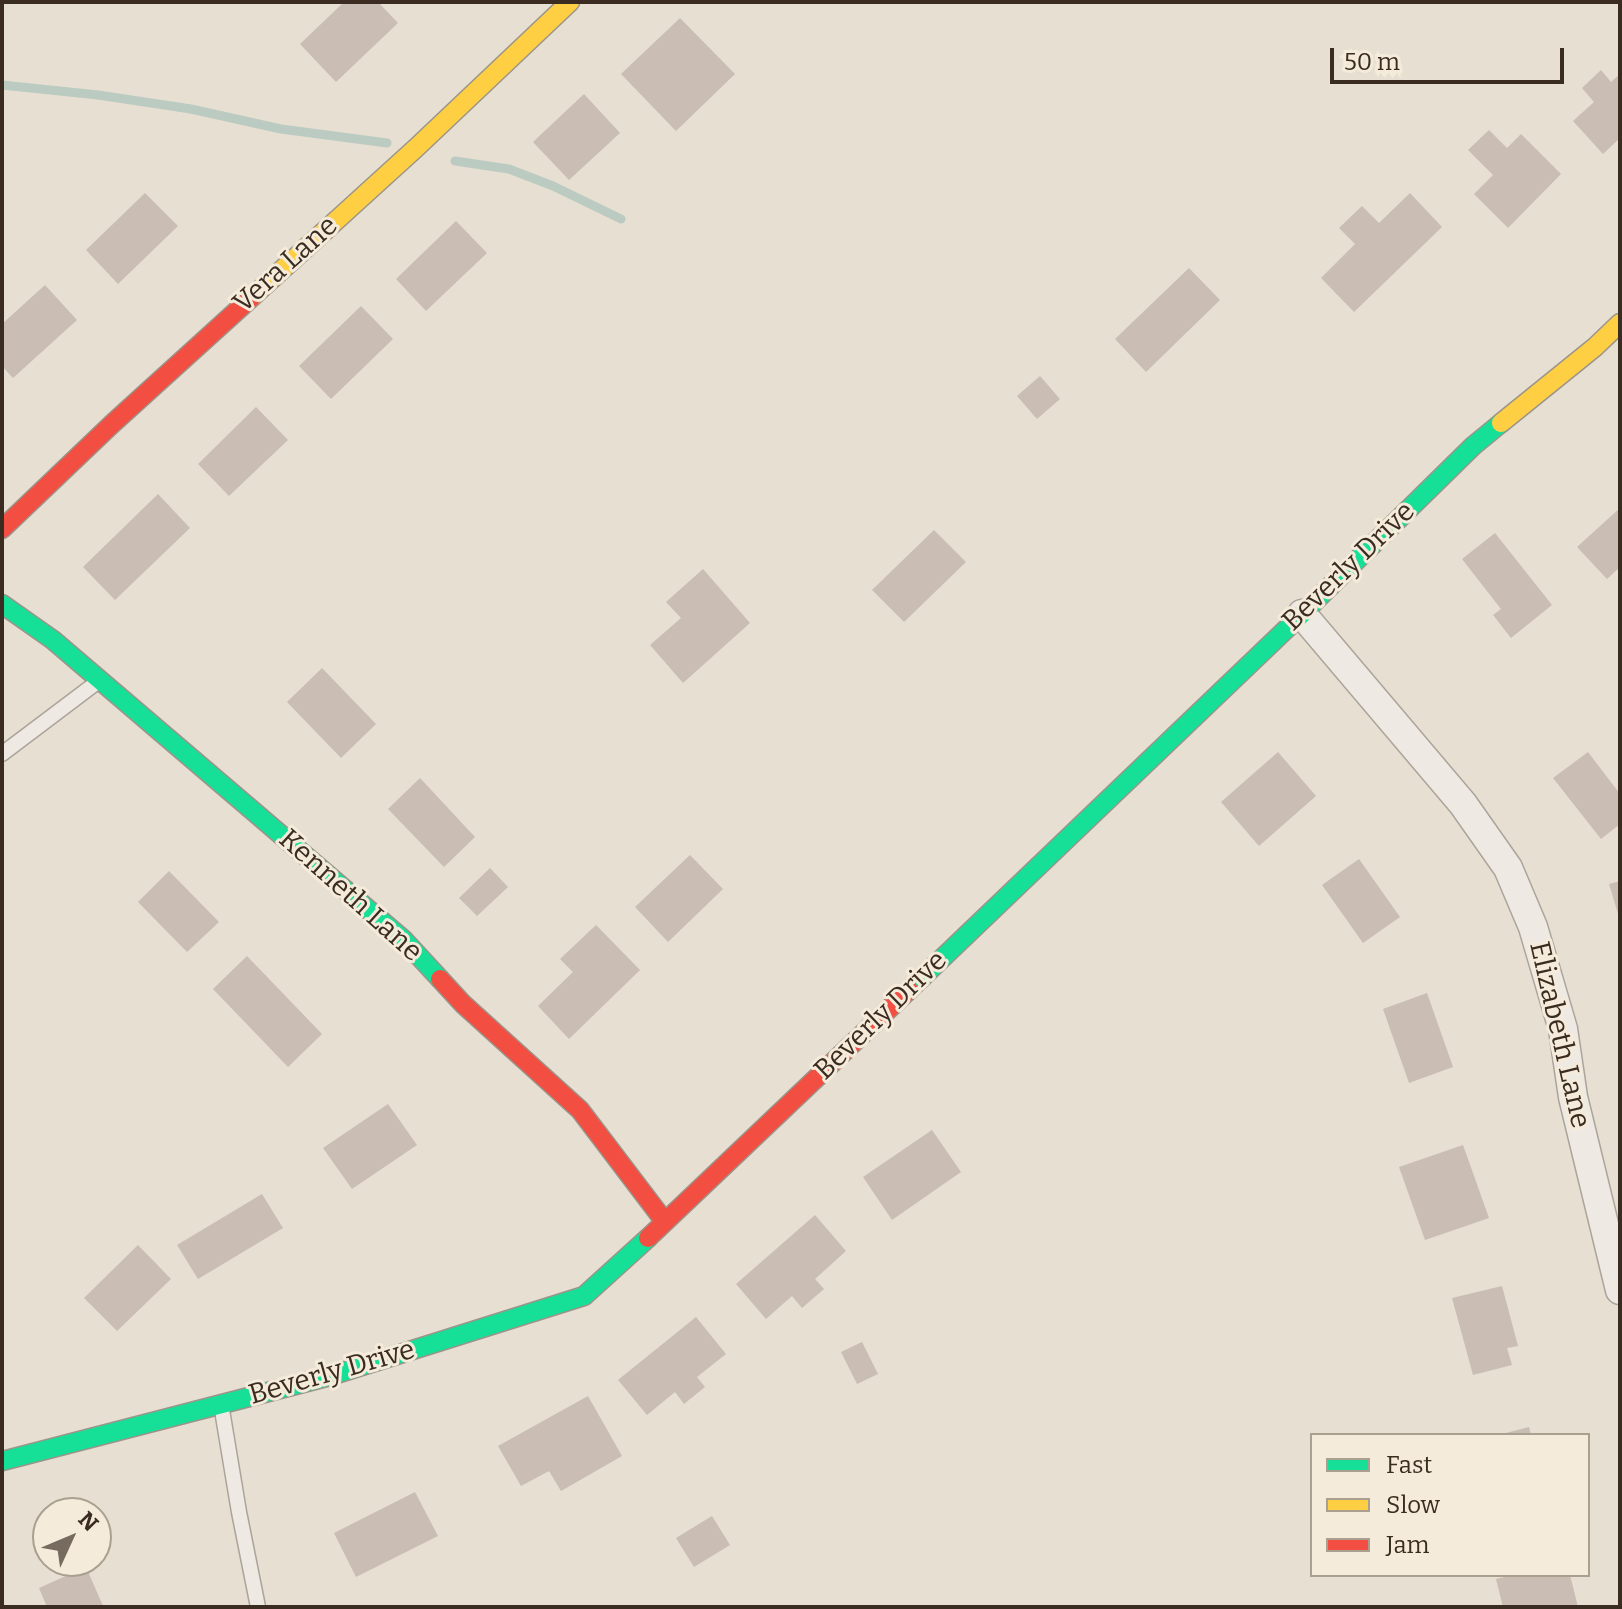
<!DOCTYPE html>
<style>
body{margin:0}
#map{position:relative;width:1622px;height:1609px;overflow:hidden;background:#e6dfd2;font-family:Bitter,serif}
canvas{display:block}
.frame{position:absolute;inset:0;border:4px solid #3b2c22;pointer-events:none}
.legend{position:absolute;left:1310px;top:1433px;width:280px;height:144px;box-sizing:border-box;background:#f5ebda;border:2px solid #ab9f90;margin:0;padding:10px 14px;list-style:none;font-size:24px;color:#3b2c22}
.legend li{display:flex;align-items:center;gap:16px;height:40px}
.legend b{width:40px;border:2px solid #ab9f90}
.north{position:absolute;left:32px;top:1497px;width:80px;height:80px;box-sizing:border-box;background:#f5ebda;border:2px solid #ab9f90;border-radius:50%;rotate:46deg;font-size:22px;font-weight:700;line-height:32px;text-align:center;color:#3b2c22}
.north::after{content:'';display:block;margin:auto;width:28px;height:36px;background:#776b60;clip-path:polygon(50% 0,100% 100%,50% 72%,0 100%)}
.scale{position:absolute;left:1330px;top:48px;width:234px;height:36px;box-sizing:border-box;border:4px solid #3b2c22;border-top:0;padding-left:10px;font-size:24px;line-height:28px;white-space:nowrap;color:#3b2c22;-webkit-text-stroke:6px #f5ebda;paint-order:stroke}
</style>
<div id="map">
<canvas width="1622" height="1609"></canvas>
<div class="frame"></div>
<ul class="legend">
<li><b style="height:10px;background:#16e098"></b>Fast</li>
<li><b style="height:10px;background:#ffcf43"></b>Slow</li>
<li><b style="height:10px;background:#f24e42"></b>Jam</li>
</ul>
<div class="north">N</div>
<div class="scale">50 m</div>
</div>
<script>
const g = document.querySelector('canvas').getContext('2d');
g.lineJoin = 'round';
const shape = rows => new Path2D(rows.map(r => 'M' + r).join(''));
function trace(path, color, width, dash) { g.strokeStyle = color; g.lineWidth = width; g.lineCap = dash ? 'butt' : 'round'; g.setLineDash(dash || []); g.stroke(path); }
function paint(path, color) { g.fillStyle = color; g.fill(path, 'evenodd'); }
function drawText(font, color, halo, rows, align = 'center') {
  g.font = font + ' Bitter,serif'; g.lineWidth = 6; g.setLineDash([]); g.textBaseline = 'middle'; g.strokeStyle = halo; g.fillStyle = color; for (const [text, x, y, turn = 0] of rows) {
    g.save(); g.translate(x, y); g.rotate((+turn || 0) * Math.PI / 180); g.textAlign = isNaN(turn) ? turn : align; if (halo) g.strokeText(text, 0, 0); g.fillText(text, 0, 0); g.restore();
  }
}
trace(shape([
 [2,85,98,95,191,109,281,129,387,143],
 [455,161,509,169,553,186,621,219]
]), '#bccbc1', 9);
paint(shape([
 [344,2,378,2,398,23,336,82,300,44],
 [680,18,735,74,676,131,621,74],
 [1601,70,1611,82,1620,74,1620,138,1603,154,1573,121,1594,102,1582,88],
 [584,94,620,133,569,180,533,142],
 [1489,130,1507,148,1521,134,1561,174,1508,228,1474,194,1493,175,1468,150],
 [145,193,178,226,118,284,86,250],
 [1410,193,1442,227,1354,312,1321,278,1355,244,1339,228,1362,206,1379,223],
 [456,221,487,253,426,311,396,279],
 [1189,268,1220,300,1146,372,1115,339],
 [45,285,77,320,13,378,2,366,2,324],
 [361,306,393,339,331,399,299,366],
 [1040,376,1060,399,1037,419,1017,396],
 [256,407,288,440,229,496,198,464],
 [158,494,190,528,115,600,83,567],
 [1620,508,1620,567,1607,579,1577,547],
 [934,530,966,562,904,622,872,590],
 [1495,533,1552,605,1511,638,1493,615,1501,609,1462,559],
 [703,569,750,623,683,683,650,645,681,618,666,602],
 [322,668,376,724,341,758,287,702],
 [1278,752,1316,796,1259,846,1221,802],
 [1588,752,1620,794,1620,824,1601,839,1553,778],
 [420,778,475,837,444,867,388,809],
 [690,855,723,889,668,942,635,907],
 [1359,859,1400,917,1363,943,1322,885],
 [490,868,508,887,477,916,459,898],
 [169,871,219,922,187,952,138,902],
 [1620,881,1620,916,1619,917,1609,884],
 [596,925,640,970,569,1039,538,1006,573,972,560,959],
 [247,956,322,1034,288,1067,213,989],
 [1427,993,1453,1067,1409,1083,1383,1009],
 [388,1104,417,1145,352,1189,323,1148],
 [932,1130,961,1172,892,1220,863,1177],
 [1463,1145,1489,1218,1425,1240,1399,1167],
 [262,1194,283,1228,198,1279,177,1245],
 [815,1215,846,1251,815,1279,824,1289,802,1308,792,1296,766,1319,736,1284],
 [138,1245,171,1279,117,1331,84,1298],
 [1502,1286,1518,1346,1507,1348,1512,1365,1473,1375,1452,1298],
 [696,1317,726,1354,697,1377,705,1387,684,1404,675,1392,647,1415,618,1380],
 [862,1342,878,1374,857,1384,841,1352],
 [588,1396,622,1456,561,1491,549,1471,521,1486,498,1446],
 [1529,1427,1531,1435,1503,1435,1502,1434],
 [415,1492,438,1536,356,1577,334,1533],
 [712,1516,730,1545,694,1567,676,1538],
 [86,1567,103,1606,47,1607,39,1588],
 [1514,1575,1570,1575,1578,1607,1503,1607,1496,1579]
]), '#cabdb3');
const lane = shape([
 [2,754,100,680],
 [221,1404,239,1512,258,1607]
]);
const street = shape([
 [1302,614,1463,804,1508,868,1533,927,1563,1029,1573,1097,1620,1290]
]);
const fast = shape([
 [2,604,53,640,404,940,440,979],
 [909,990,1302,614,1473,446,1501,423],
 [2,1461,330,1376,584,1296,648,1238]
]);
const slow = shape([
 [252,297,417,147,570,2],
 [1501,423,1595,347,1620,323]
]);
const jam = shape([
 [2,529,112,424,252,297],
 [440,979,463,1004,580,1110,665,1222],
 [648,1238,909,990]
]);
trace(lane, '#aca49a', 17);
trace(street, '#aca49a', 31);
trace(fast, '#9b948a', 21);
trace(slow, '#9b948a', 21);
trace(jam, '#9b948a', 21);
trace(lane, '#eeeae3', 14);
trace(street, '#eeeae3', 28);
trace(fast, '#16e098', 18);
trace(slow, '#ffcf43', 18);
trace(jam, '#f24e42', 18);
drawText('28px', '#3b2c22', '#f5ebda', [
 ["Vera Lane",286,265,-42],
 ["Beverly Drive",1349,567,-44],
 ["Kenneth Lane",350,896,42],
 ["Beverly Drive",881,1016,-44],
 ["Elizabeth Lane",1559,1035,77],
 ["Beverly Drive",332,1373,-16]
]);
</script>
